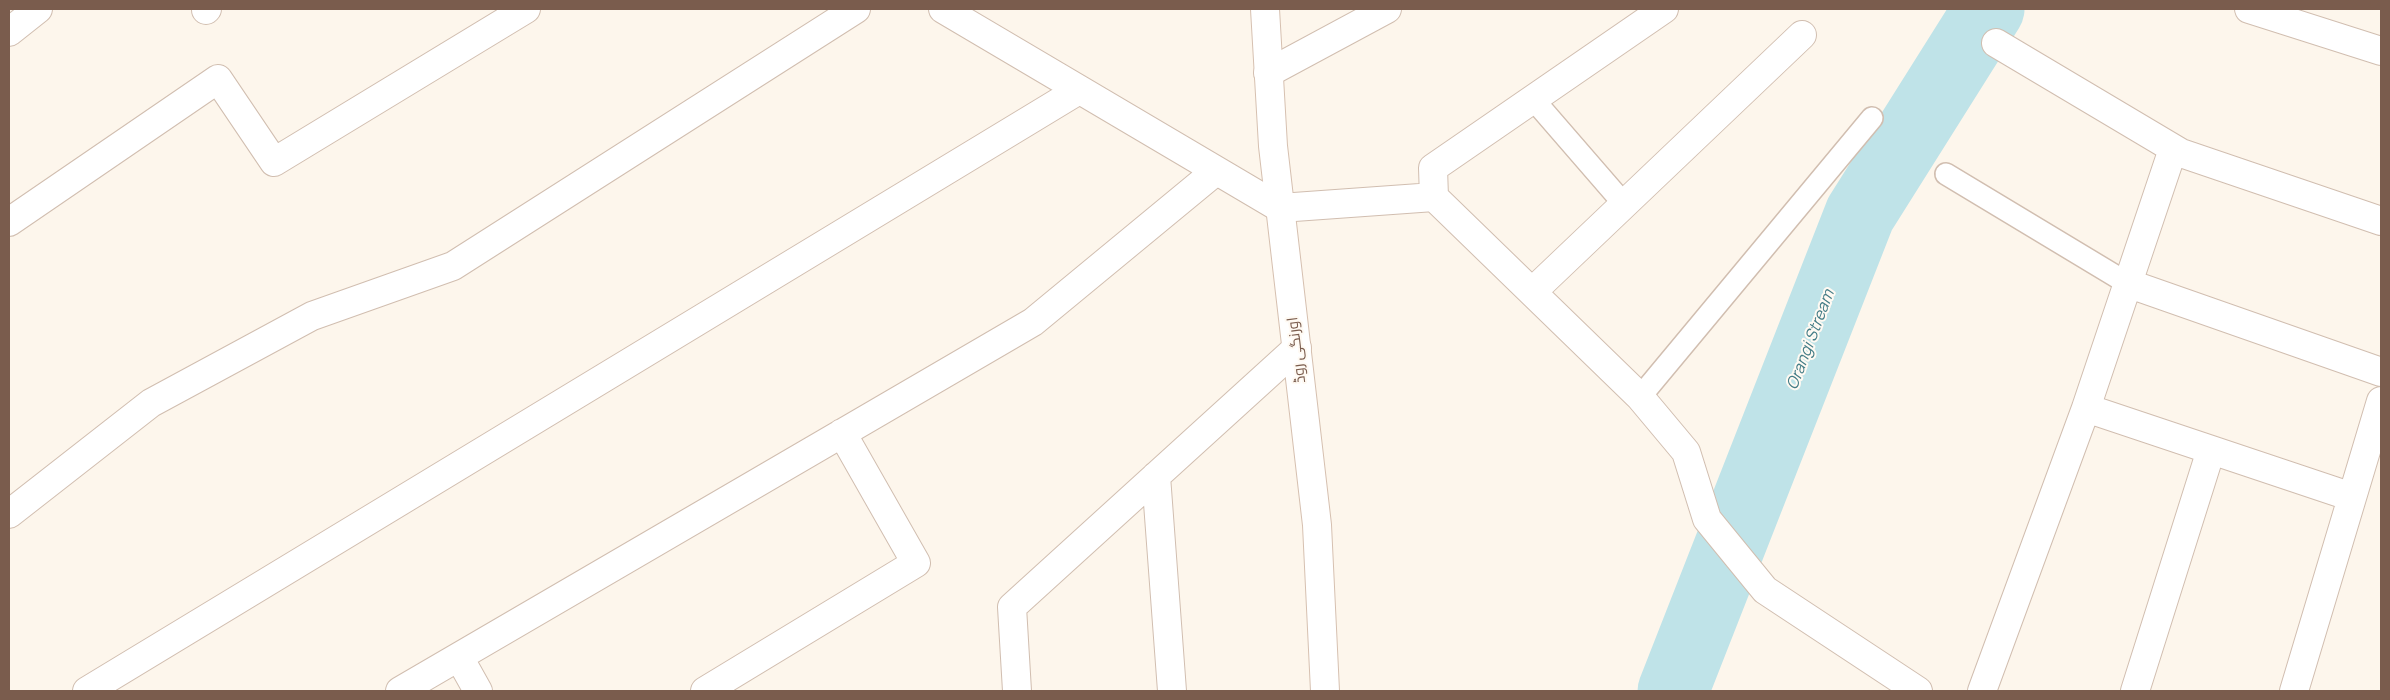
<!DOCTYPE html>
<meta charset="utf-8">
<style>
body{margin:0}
#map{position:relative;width:2390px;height:700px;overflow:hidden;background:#fdf6ec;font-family:Manrope,sans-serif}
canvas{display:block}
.frame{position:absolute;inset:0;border:10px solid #7a5c4d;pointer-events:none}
</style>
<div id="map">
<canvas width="2390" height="700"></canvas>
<div class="frame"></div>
</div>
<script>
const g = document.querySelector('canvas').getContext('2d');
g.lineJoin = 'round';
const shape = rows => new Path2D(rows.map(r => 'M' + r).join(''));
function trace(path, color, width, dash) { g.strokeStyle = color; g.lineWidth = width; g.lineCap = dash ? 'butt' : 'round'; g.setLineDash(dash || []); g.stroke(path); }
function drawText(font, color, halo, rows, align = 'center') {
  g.font = font + ' Manrope,Cairo,sans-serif'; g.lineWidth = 4; g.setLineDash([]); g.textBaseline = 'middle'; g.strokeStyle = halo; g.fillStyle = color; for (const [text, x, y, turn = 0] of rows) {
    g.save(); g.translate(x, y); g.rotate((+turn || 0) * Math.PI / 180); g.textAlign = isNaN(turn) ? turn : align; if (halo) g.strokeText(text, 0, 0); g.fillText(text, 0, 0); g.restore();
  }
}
trace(shape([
 [1673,691,1860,214,1989,9]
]), '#bfe3e8', 71);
const lane = shape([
 [1533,99,1624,204],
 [1946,174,2127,283],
 [1640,397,1872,118]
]);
const street = shape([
 [943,9,1280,208,1434,197,1640,397,1686,452,1707,519,1765,590,1918,691],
 [2249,9,2381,51],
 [206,10,207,9],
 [9,32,38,9],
 [1996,43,2181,153,2381,221],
 [1268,73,1387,9],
 [1434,197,1433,168,1664,9],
 [9,222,218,79,274,162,526,9],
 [2127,283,2381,372],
 [1532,292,1802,35],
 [2086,408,2352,497],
 [1156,476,1172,691],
 [9,514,151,403,312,316,453,266,856,9],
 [459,657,478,691],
 [87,691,1079,90],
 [400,691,1033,322,1216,171],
 [705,691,916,563,842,433],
 [1017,691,1012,607,1297,348],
 [1982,691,2086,408,2173,149],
 [2135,691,2211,450],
 [2294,691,2381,401]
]);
const secondary = shape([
 [1265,9,1273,146,1317,525,1325,691]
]);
trace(lane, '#d1beb0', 24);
trace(street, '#d1beb0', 30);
trace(secondary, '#d6c0b0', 30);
trace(lane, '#fff', 21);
trace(street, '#fff', 28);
trace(secondary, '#fff', 28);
drawText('15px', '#7a5c4d', '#fffaf3', [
 ["اورنگی روڈ",1297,350,-97]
]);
drawText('italic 16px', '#437c86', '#fffaf3', [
 ["Orangi Stream",1811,340,-69]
]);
</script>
